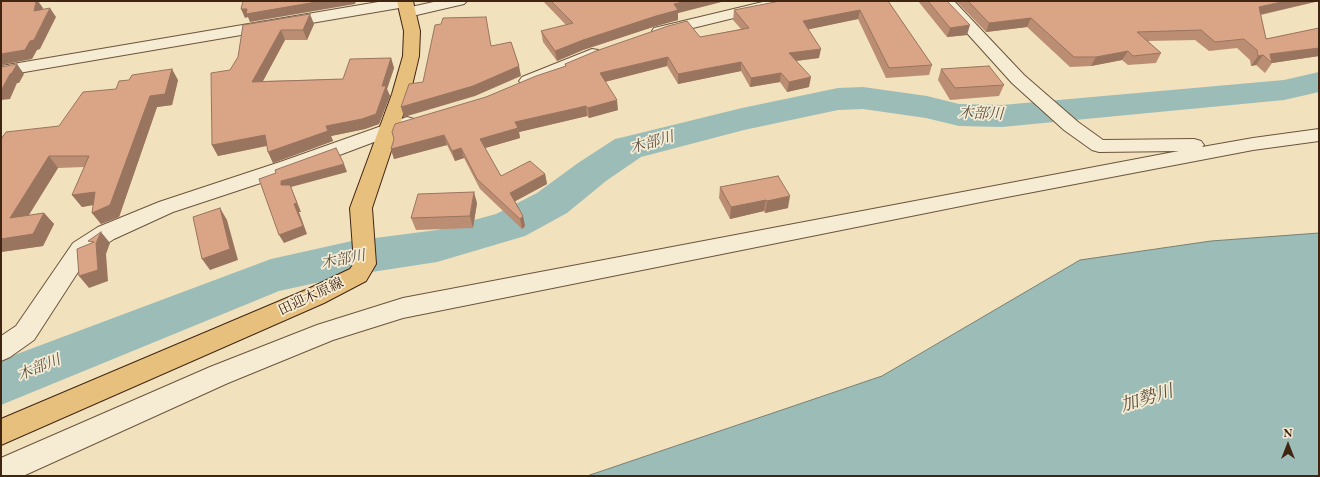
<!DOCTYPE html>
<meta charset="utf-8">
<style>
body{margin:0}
#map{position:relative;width:1320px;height:477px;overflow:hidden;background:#f1e1bd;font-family:"EB Garamond",serif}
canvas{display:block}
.frame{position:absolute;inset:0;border:2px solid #402512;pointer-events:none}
.north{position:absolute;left:1268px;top:425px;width:40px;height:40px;-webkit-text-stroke:3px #f6ecd4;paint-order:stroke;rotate:0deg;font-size:11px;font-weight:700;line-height:16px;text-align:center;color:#402512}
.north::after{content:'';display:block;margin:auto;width:14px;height:18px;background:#402512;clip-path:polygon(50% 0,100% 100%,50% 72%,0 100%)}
</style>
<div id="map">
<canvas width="1320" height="477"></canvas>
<div class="frame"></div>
<div class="north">N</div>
</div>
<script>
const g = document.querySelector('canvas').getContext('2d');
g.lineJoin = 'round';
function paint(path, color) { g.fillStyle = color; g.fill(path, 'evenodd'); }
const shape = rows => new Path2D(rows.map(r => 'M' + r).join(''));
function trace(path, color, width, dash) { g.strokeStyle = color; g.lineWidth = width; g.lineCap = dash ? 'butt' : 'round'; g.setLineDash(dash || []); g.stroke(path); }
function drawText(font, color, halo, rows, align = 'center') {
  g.font = font + ' "EB Garamond","Noto Serif JP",serif'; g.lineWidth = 3.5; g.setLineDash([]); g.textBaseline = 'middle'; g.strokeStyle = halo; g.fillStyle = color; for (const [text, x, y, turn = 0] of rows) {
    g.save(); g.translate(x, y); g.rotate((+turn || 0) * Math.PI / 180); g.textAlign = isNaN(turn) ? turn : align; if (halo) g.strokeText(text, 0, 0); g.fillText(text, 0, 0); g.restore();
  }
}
const water = shape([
 [1319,233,1319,476,587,476,882,376,1080,260,1211,241,1319,233]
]);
paint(water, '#9cbcb8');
trace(water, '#778076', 1);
paint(shape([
 [1319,72,1319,92,1284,100,1002,127,959,126,926,118,863,109,838,110,744,130,641,157,606,181,567,213,525,236,437,262,352,275,279,291,1,405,1,360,271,259,352,241,437,230,496,214,537,193,578,163,615,139,628,136,742,108,838,88,863,87,927,96,959,104,1002,105,1284,80,1319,72]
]), '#9cbcb8');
const minor = shape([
 [384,1,413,2,410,5,405,7,1,76,1,66,384,1],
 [438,1,467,1,464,4,408,17,402,15,400,12,402,9,438,1],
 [767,1,794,1,791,4,660,36,654,34,652,31,654,28,767,1],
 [938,1,954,1,1024,75,1078,122,1103,140,1194,139,1201,141,1204,145,1202,147,1253,138,1319,129,1319,141,1253,150,986,201,403,318,333,340,228,383,23,476,1,476,1,458,210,367,317,325,403,298,1179,151,1099,152,1092,150,1064,130,1012,83,938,1],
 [592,49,598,50,600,54,598,58,534,85,528,86,522,85,519,81,522,77,592,49],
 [407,117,414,119,416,123,414,127,297,171,173,212,114,239,89,255,34,340,10,357,1,361,1,336,16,326,73,243,98,227,159,202,283,161,407,117]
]);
const major = shape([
 [397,1,413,1,420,31,419,56,410,94,372,208,376,264,366,281,324,303,1,445,1,419,308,289,350,269,354,263,350,208,392,94,403,56,404,31,397,1]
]);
trace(minor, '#6c543d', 2);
trace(major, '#402512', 2);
paint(minor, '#f6ecd4');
paint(major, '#e8c07e');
paint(shape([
 [543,1,725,1,678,13,678,20,656,26,583,50,557,61,543,42,541,31,566,25],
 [888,1,932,65,929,75,886,78,858,19,808,29,819,58,796,61,809,87,787,92,780,82,750,87,741,71,678,84,667,66,605,82,618,110,589,118,587,116,519,132,520,138,485,148,501,176,545,174,547,184,515,201,523,216,525,226,522,229,480,189,464,158,455,161,447,145,394,159,391,149,486,97,565,67,565,64,700,37,741,29,733,20,734,10],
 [918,1,947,1,967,35,947,37],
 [956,1,1319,1,1261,15,1266,39,1319,28,1319,56,1272,63,1265,73,1256,65,1251,66,1250,60,1237,48,1209,51,1195,40,1148,41,1161,53,1156,63,1128,65,1122,60,1091,66,1070,67,1027,27,986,32],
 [314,24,307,40,285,40,263,81,343,79,391,58,394,68,387,89,390,96,379,124,365,129,331,136,333,141,273,163,268,152,267,146,218,156,212,145,230,70,238,57,243,25],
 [941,69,1004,85,999,96,950,100,938,80],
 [178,80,172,105,157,107,119,217,101,224,92,213,93,205,82,207,72,195,84,167,58,168,29,215,44,213,54,224,43,246,1,252,1,139,59,126],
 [778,176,788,208,765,213,764,211,730,219,719,198,720,187],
 [477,203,473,228,416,230,411,218]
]), '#bb8e74');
paint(shape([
 [36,1,38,1,43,8,40,20,34,11],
 [322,1,356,1,355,4,250,22,248,17,245,18,241,9],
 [687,1,725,1,678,13,678,20,656,26,583,50,557,61,555,51,583,40,674,4],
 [1286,1,1319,1,1253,16,1259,7],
 [50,8,56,17,40,49,37,50,32,59,1,65,1,54,30,41],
 [860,10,858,19,801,31,803,21],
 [310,14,314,24,307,40,303,30],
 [1031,18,1027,27,986,32,989,23],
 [970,25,967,35,947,37,950,28],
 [281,30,285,40,257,92,252,82],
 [1319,48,1319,56,1272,63,1270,54],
 [821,49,819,58,787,62,789,53],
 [1128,51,1122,60,1091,66,1096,57],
 [1263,55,1256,65,1251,66,1258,56],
 [668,57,667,66,600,83,600,73],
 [391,58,394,68,387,89,390,96,379,124,365,129,331,136,333,141,273,163,268,152,326,126,382,86],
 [741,62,741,71,678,84,678,74],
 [17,64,24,74,19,83,17,83,10,99,1,100,1,89,10,74],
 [519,66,521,76,475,96,404,117,401,107],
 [172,69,178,80,172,105,157,107,119,217,101,224,92,213,150,96],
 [781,73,780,82,750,87,751,78],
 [811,77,809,87,787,92,789,82],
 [617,100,618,110,589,118,588,108],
 [586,106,587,116,519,132,520,138,482,149,480,139,515,122],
 [265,135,270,145,218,156,212,145],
 [444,135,447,145,394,159,391,149],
 [461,148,464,158,455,161,452,151],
 [49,156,58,168,20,229,10,218],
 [344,164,347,172,291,187,301,212,299,212,307,234,284,243,279,235,281,185,281,181],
 [545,174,547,184,512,203,510,193],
 [95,192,104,203,82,207,72,195],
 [474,192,477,203,473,228,470,216],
 [790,196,788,208,765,213,767,201],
 [766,200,764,211,730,219,731,207],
 [220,208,227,220,238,260,210,270,202,259],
 [44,213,54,224,43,246,1,252,1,239],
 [523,216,525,226,522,229,520,219],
 [101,232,110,243,106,254,108,281,89,288,79,276,96,243]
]), '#99745e');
const building = shape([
 [1,1,36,1,34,11,50,8,34,40,30,41,25,50,1,54,1,1],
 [243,1,322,1,246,14,247,9,241,9,243,1],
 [551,1,687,1,674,4,678,10,656,16,583,40,555,51,541,31,573,23,551,1],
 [780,1,888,1,932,65,889,68,860,10,803,21,821,49,789,53,811,77,789,82,781,73,751,78,741,62,678,74,668,57,600,73,617,100,588,108,586,106,515,122,518,128,480,139,501,176,530,161,545,174,510,193,523,216,520,219,477,179,461,148,452,151,444,135,391,149,394,139,392,132,395,124,486,97,536,76,566,66,565,64,596,51,668,26,687,21,700,37,749,28,734,10,780,1],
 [928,1,947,1,970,25,950,28,928,1],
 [968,1,1286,1,1259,7,1266,39,1319,28,1319,48,1270,54,1272,63,1263,55,1258,56,1257,50,1244,39,1215,42,1201,30,1137,32,1161,53,1133,56,1128,51,1096,57,1074,57,1031,18,989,23,968,1],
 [310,14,303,30,281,30,252,82,343,79,350,59,391,58,382,86,386,86,376,114,362,119,326,126,328,131,268,152,265,135,212,145,211,73,230,70,238,57,243,25,310,14],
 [486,17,491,46,511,42,519,66,473,86,401,107,409,84,423,82,435,25,441,24,443,18,486,17],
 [17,64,12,73,10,74,2,89,1,89,1,67,17,64],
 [989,66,1004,85,955,88,941,69,989,66],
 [172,69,165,94,150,96,110,205,92,213,95,192,72,195,89,156,49,156,10,218,44,213,33,234,1,239,1,139,6,132,59,126,83,92,116,89,119,81,129,80,132,75,172,69],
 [336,148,344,164,281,181,281,185,290,185,297,203,294,204,303,226,279,235,259,179,276,173,275,170,336,148],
 [778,176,790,196,767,201,766,200,731,207,720,187,778,176],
 [474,192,470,216,411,218,418,194,474,192],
 [220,208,230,249,202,259,193,217,220,208],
 [101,232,96,243,98,270,79,276,77,249,94,242,88,241,101,232]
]);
paint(building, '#daa587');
trace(building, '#99745e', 1);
drawText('14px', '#402512', '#f6ecd4', [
 ["田迎木原線",311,297,-25]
]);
drawText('italic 15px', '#5c5244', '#f6ecd4', [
 ["木部川",981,114,2],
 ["木部川",652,143,-16],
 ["木部川",343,260,-11],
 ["木部川",39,368,-22]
]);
drawText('italic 18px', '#5c5244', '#f6ecd4', [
 ["加勢川",1147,399,-17]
]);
</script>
